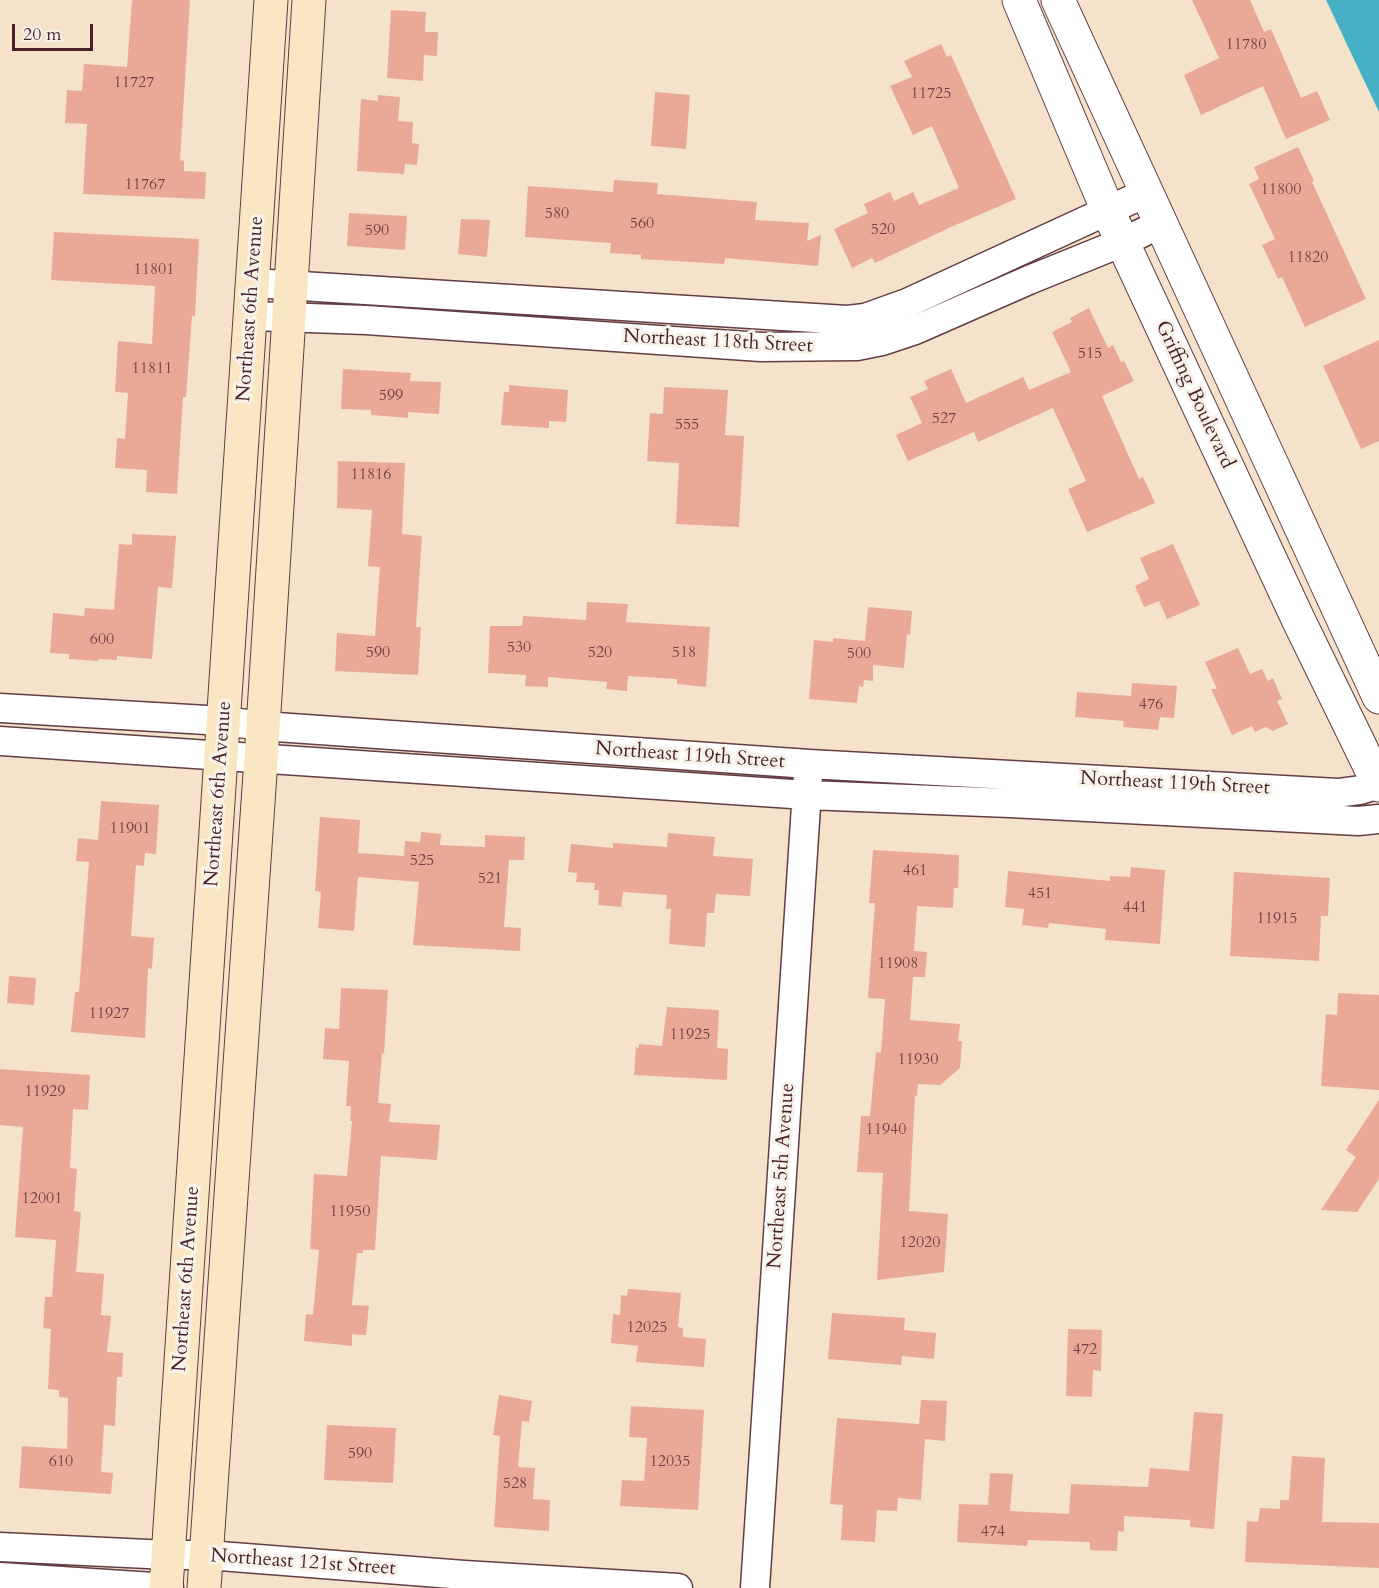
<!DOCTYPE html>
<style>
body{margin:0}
#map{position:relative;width:1379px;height:1588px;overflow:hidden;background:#f4e3ca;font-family:Cardo,serif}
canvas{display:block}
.scale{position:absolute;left:12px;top:24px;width:81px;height:27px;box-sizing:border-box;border:3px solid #4a1f2b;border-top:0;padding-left:8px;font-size:18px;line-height:21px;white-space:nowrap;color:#4a1f2b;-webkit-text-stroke:4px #f7f3e8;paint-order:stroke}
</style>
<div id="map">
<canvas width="1379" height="1588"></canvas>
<div class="scale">20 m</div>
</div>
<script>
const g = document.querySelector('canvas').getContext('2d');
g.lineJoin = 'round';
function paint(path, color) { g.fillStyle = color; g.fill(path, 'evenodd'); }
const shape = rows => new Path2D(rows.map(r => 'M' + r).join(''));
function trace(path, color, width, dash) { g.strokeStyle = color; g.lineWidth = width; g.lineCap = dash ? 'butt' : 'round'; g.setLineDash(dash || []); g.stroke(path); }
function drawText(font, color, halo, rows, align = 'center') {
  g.font = font + ' Cardo,serif'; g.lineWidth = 6; g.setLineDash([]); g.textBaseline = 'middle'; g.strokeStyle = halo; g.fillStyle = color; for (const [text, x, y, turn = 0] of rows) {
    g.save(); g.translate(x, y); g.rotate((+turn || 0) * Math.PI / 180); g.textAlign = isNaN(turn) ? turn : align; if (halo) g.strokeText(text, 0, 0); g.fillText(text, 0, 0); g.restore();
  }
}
paint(shape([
 [1326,0,1379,0,1379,112,1343,36]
]), '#46b0c5');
paint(shape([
 [132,0,190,0,180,160,184,161,184,171,206,172,205,199,83,194,87,124,65,123,67,90,82,91,84,64,127,67],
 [1192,0,1250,0,1264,32,1271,29,1301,98,1317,91,1330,120,1286,139,1263,86,1201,115,1184,75,1219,58],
 [391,10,426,12,425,32,438,32,437,56,424,55,423,81,387,78],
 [941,44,947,57,951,55,1016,199,951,227,875,263,872,258,852,268,834,229,868,213,864,204,890,192,894,201,913,192,919,205,959,188,932,126,913,135,890,86,912,77,904,61],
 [655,92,690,95,686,149,651,146],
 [378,95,400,97,398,121,413,122,412,143,419,144,417,165,405,164,404,174,357,171,361,99,378,101],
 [1298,147,1314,181,1312,182,1366,299,1305,327,1282,277,1278,279,1262,245,1275,239,1249,184,1259,179,1254,167],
 [614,180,658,183,657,194,757,202,755,220,809,223,807,241,821,235,818,266,725,258,724,264,641,259,641,255,610,253,611,243,525,237,528,186,613,192],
 [349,213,407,216,405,250,347,246],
 [461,219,490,220,487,257,458,254],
 [54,232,199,239,195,316,192,316,186,397,183,397,177,494,146,492,147,470,115,468,117,438,125,439,128,393,115,392,118,341,152,344,155,286,51,280],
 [1089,308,1108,348,1113,345,1121,362,1124,361,1134,381,1102,396,1139,479,1143,477,1155,503,1087,532,1068,489,1086,481,1053,408,978,442,974,432,908,461,896,435,922,423,910,397,928,389,924,381,951,369,966,403,1023,377,1029,390,1071,372,1052,332,1072,322,1070,318],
 [1379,340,1379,441,1361,449,1323,366],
 [343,369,411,373,410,381,441,382,439,414,408,412,408,418,371,415,371,410,341,409],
 [509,385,568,390,566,422,549,421,549,428,501,425,504,392,509,392],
 [664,387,728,390,725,435,744,436,739,527,676,524,679,463,647,461,650,413,663,414],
 [338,461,405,463,402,534,422,536,416,627,421,627,418,675,335,671,337,633,375,636,380,567,368,566,372,510,337,508],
 [132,534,176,536,172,588,158,587,152,659,117,656,117,660,98,659,98,661,69,659,69,654,50,653,53,613,84,616,85,608,114,610,119,544,132,545],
 [1173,544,1200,605,1167,619,1159,601,1144,607,1135,586,1149,579,1140,558],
 [587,602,628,604,626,622,710,627,706,687,677,684,677,679,628,676,627,691,606,689,607,682,548,677,548,687,525,686,526,675,488,673,490,626,522,626,523,616,586,620],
 [868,607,912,611,910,635,907,634,904,668,873,665,873,681,864,680,863,687,859,686,857,703,809,699,814,640,833,642,833,638,865,641],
 [1238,648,1250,674,1262,669,1268,681,1273,678,1282,699,1277,701,1288,724,1273,731,1266,727,1255,732,1252,726,1232,735,1211,689,1217,689,1205,662],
 [1132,683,1177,686,1174,718,1160,717,1158,730,1123,727,1124,721,1075,717,1077,692,1131,696],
 [101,801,159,805,156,854,145,853,144,866,136,865,131,936,154,938,152,969,148,968,145,1038,71,1032,75,992,79,992,89,862,76,861,78,838,98,840],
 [320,817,360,820,358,853,404,856,405,841,420,842,421,832,441,834,440,845,485,847,485,835,525,837,524,860,509,860,504,927,521,928,520,951,413,945,419,882,358,877,354,931,318,928,321,892,315,891],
 [668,833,715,837,713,856,753,859,750,896,716,894,714,913,707,913,705,947,669,944,671,909,666,909,667,895,623,892,621,907,598,905,599,890,594,890,595,883,576,882,577,873,568,872,571,844,613,848,613,843,667,847],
 [873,850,959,855,958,888,954,888,953,908,917,906,914,951,927,952,925,977,913,977,910,1020,960,1024,958,1041,962,1041,960,1068,940,1085,918,1084,917,1096,915,1096,909,1211,948,1214,944,1272,877,1280,883,1173,857,1172,861,1116,870,1116,876,1052,881,1053,885,999,868,998,875,903,869,903],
 [1131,867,1165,870,1160,944,1105,940,1106,929,1049,923,1048,928,1022,925,1024,909,1005,907,1008,871,1110,881,1110,876,1130,877],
 [1234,872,1330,878,1328,916,1321,916,1319,961,1230,956],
 [9,976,36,978,34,1005,7,1003],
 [341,988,388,990,384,1054,382,1053,378,1103,391,1104,389,1122,440,1125,437,1160,381,1156,375,1250,363,1250,363,1253,357,1253,352,1305,369,1306,366,1335,352,1334,352,1346,304,1341,306,1314,313,1315,319,1250,310,1249,314,1174,347,1176,352,1121,350,1121,351,1106,346,1106,349,1061,323,1059,325,1028,339,1029],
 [1338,993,1379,995,1379,1090,1321,1086,1326,1014,1337,1015],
 [667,1007,719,1010,717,1048,728,1049,727,1080,634,1075,636,1047,639,1048,639,1044,662,1046],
 [0,1069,90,1075,88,1110,73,1109,70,1168,77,1169,74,1211,81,1212,76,1272,104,1274,101,1315,111,1316,107,1352,123,1353,122,1377,117,1377,115,1426,104,1425,101,1472,113,1473,111,1494,19,1488,22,1446,67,1449,68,1398,59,1397,59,1390,48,1389,51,1329,43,1328,45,1297,52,1297,56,1240,15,1237,23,1127,0,1125],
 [1379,1100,1379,1179,1357,1212,1321,1210,1356,1157,1346,1150],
 [628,1289,681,1293,678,1327,683,1328,683,1337,706,1339,704,1367,636,1362,638,1346,611,1343,613,1314,620,1315,621,1295,627,1296],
 [832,1313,905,1318,904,1330,936,1333,934,1359,902,1356,901,1365,828,1359],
 [1068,1329,1102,1330,1101,1371,1093,1370,1092,1397,1066,1396],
 [499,1395,532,1401,529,1422,522,1421,518,1467,535,1468,533,1499,550,1500,549,1531,494,1527,500,1436,493,1435],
 [921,1400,947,1401,945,1441,925,1439,921,1500,898,1498,897,1511,877,1510,875,1542,841,1540,843,1505,830,1504,837,1418,919,1424],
 [631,1406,704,1410,698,1510,620,1506,622,1480,644,1481,647,1438,629,1437],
 [1194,1412,1223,1414,1214,1529,1190,1527,1190,1520,1124,1516,1124,1532,1118,1531,1117,1551,1090,1550,1090,1542,1028,1540,1027,1546,957,1542,959,1504,988,1505,990,1473,1013,1474,1010,1511,1069,1514,1071,1484,1148,1487,1150,1468,1189,1471],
 [327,1425,396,1428,393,1483,324,1480],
 [1292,1456,1325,1458,1322,1522,1379,1523,1379,1568,1245,1562,1247,1521,1258,1522,1260,1508,1280,1509,1280,1500,1289,1500]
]), '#eaa997');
const minor = shape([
 [253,283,847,320,865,318,907,303,1148,192],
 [251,316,366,320,761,347,857,346,882,341,915,330,1029,280,1123,242,1162,223],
 [0,708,224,721,262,726,809,764,1338,793,1360,790,1379,784],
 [0,741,807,795,1010,803,1358,821,1379,819],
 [0,1547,169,1555,207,1555,464,1575,678,1588],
 [0,1577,169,1588],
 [755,1588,808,775]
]);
const tertiary = shape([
 [1019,0,1108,211,1298,619,1379,785],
 [1058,0,1379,697]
]);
const secondary = shape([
 [166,1588,271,0],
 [204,1588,261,759,309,0]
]);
trace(minor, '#643c43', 31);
trace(tertiary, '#643c43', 35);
trace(secondary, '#643c43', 35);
trace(minor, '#fff', 28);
trace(tertiary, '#fff', 33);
trace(secondary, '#f9e7c3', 33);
drawText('16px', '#724246', null, [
 ["11780",1246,45],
 ["11727",134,83],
 ["11725",931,94],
 ["11767",145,185],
 ["11800",1281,190],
 ["580",557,214],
 ["560",642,224],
 ["520",883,230],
 ["590",377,231],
 ["11820",1308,258],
 ["11801",154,270],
 ["515",1090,354],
 ["11811",152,369],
 ["599",391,396],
 ["527",944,419],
 ["555",687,425],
 ["11816",371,475],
 ["600",102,640],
 ["530",519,648],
 ["590",378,653],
 ["520",600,653],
 ["518",684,653],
 ["500",859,654],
 ["476",1151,705],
 ["11901",130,829],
 ["525",422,861],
 ["461",915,871],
 ["521",490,879],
 ["451",1040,894],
 ["441",1135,908],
 ["11915",1277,919],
 ["11908",898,964],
 ["11927",109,1014],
 ["11925",690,1035],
 ["11930",918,1060],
 ["11929",45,1092],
 ["11940",886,1130],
 ["12001",42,1199],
 ["11950",350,1212],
 ["12020",920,1243],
 ["12025",647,1328],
 ["472",1085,1350],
 ["590",360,1454],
 ["610",61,1462],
 ["12035",670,1462],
 ["528",515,1484],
 ["474",993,1532]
]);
drawText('20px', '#4a1f2b', '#f7f3e8', [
 ["Northeast 6th Avenue",251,309,-86],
 ["Northeast 118th Street",718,342,3],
 ["Griffing Boulevard",1194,395,65],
 ["Northeast 119th Street",690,756,4],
 ["Northeast 119th Street",1175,784,3],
 ["Northeast 6th Avenue",219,794,-86],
 ["Northeast 5th Avenue",782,1176,-86],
 ["Northeast 6th Avenue",187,1279,-86],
 ["Northeast 121st Street",303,1563,4]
]);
</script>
